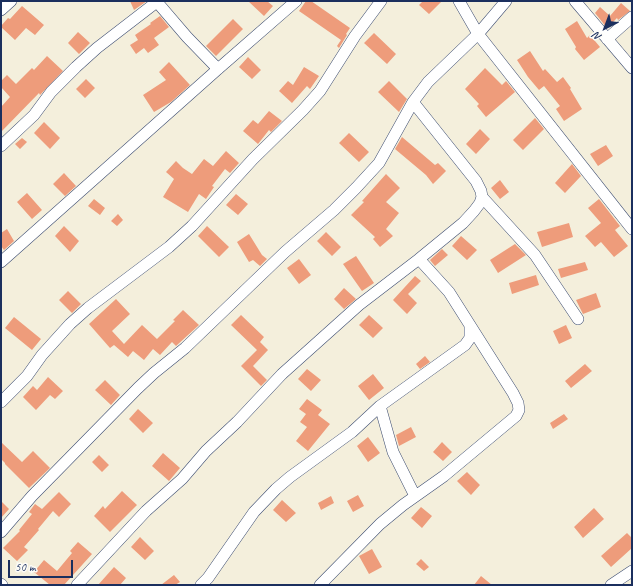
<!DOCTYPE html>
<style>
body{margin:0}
#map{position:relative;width:633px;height:586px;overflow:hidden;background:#f4efdc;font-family:Caveat,sans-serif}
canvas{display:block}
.frame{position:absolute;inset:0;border:2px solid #1b2f5e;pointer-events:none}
.north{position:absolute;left:585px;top:8px;width:40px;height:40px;-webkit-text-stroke:3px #fdfcf7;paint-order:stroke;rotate:222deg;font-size:11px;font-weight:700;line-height:16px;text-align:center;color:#1b2f5e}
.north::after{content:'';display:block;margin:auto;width:14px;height:18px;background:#1b2f5e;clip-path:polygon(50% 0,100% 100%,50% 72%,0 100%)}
.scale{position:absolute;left:8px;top:560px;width:65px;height:18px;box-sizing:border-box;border:2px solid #1b2f5e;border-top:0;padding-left:5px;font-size:12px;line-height:14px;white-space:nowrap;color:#1b2f5e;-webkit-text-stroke:3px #fdfcf7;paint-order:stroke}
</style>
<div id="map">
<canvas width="633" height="586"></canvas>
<div class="frame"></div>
<div class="north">N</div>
<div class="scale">50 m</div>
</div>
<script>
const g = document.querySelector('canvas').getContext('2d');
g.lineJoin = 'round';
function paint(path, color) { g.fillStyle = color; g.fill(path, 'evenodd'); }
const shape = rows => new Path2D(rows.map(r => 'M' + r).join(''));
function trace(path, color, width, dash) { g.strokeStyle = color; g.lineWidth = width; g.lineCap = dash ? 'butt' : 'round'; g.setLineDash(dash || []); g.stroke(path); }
paint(shape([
 [130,1,147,1,134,10],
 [248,1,267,1,273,6,264,16],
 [306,1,311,1,350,28,346,34,347,35,339,48,337,46,341,40,299,11],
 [423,1,442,1,429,14,419,5],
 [621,3,630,11,618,20,617,18,607,28,595,13,600,7,610,16],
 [22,6,44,25,35,35,26,28,15,40,1,27,1,26,8,18,10,19],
 [160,16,169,27,154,38,159,45,148,53,144,48,136,54,130,45,138,40,135,35,151,24,150,23],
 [233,19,243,29,216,56,206,46],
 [577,21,587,38,590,35,600,47,584,60,575,49,576,47,565,29],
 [78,32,90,43,79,54,68,43],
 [374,33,396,54,387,64,364,43],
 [530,51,543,71,545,69,557,82,563,77,571,88,570,89,582,109,564,121,556,109,560,106,544,86,539,90,528,77,517,60],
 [47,56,63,71,40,95,39,93,1,132,1,107,10,97,1,87,1,81,7,75,16,84,32,68,34,70],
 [248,57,261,70,252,79,239,67],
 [169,62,190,85,171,102,154,112,143,95,166,80,159,72],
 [304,67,319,76,310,89,307,86,292,103,279,91,288,81,293,85],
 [485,68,502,85,506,81,515,92,486,117,477,106,479,104,465,89],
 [86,79,95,88,85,98,76,89],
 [389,81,407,99,399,112,378,92],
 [269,111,282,121,271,132,269,130,258,144,243,131,253,120,258,124],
 [535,118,544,129,523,150,513,140],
 [44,122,60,138,50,149,34,133],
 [480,129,490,139,476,154,466,144],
 [349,133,369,152,359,162,339,143],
 [402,137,435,165,438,163,446,171,433,184,426,175,395,149],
 [22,138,27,142,20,149,15,144],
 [606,145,613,156,598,166,590,154],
 [226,151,239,163,230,173,225,169,212,186,214,187,206,199,199,194,188,212,163,197,174,179,166,172,176,161,183,168,192,174,204,159,213,166],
 [572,164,581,176,565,193,555,183],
 [64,173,76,186,65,196,53,184],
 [386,174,400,188,386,202,399,213,386,229,393,236,380,247,373,239,375,237,351,215,364,202,362,201],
 [500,180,509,192,500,199,491,188],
 [27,193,42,210,32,219,17,202],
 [236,194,248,204,238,215,226,205],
 [94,199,105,208,100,215,88,206],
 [599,199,620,226,615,230,628,246,614,257,601,242,595,247,585,236,601,223,588,208],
 [118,214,123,220,117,226,111,221],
 [569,223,573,237,542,247,537,232],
 [64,226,79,241,70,252,55,236],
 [207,226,229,247,219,257,198,236],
 [7,229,14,241,4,250,1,246,1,233],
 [326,232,341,247,332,256,317,241],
 [249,234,262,255,267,259,260,266,253,260,249,262,237,242],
 [461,236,477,250,467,260,452,246],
 [515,244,526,255,498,273,490,260],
 [442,249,448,255,435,266,430,260],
 [356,256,374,283,362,291,343,264],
 [299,259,311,275,299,284,287,268],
 [585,262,588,270,561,278,558,269],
 [536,275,539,285,512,294,509,283],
 [415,276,421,281,408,294,417,303,407,314,393,300],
 [344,288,356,299,344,309,334,299],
 [68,291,81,304,72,313,59,300],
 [596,293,601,307,583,314,576,300],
 [116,299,130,314,112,331,124,344,142,325,157,339,175,321,173,320,183,310,199,325,176,346,172,342,160,355,153,349,144,360,133,351,128,357,114,345,110,348,89,324],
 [241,315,264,337,260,342,268,350,253,366,267,380,261,386,241,366,257,350,231,325],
 [369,315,383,328,373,338,359,325],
 [14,317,41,339,32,350,5,328],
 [566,325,572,338,559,344,553,331],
 [425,356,430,362,420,369,416,364],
 [585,364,592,371,571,388,565,381],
 [307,369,321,380,311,391,298,379],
 [373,374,384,388,369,400,358,386],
 [48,377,63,391,55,399,50,395,36,410,23,397,33,386,37,390],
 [105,380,120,395,111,405,95,390],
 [307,399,322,410,318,415,330,424,308,451,296,441,307,427,300,422,306,414,299,409],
 [138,409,153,423,143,433,129,419],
 [564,414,568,419,553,429,550,423],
 [411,427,416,437,399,446,396,435],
 [368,437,380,453,368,462,357,446],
 [1,442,22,462,33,451,50,468,29,488,5,464,5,463,1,459],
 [442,442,452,452,443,461,433,452],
 [163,453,180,468,169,481,152,466],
 [99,455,109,465,102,472,92,462],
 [467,472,480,485,471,495,457,481],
 [122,491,137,505,110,532,94,516,103,506,105,509],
 [59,492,71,504,59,517,53,511,38,529,39,530,24,547,28,550,17,561,3,548,20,531,19,530,32,514,29,512,35,504,42,509],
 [358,495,364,506,353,512,347,501],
 [331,496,334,503,321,510,318,503],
 [282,500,296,513,286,522,273,510],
 [1,501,9,509,1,518],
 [421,507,432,516,422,528,411,518],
 [594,508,604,519,583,538,574,527],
 [627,533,632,538,632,548,611,567,601,556],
 [140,537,154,551,145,560,131,547],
 [78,542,92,554,64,585,50,585,34,572,44,560,57,571,72,553,70,551],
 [372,549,382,567,369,574,359,556],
 [421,559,429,567,424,571,416,564],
 [114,567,126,578,120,585,98,585],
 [174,575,180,582,175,585,161,585],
 [481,576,492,585,474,585]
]), '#ee9c7b');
const minor = shape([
 [459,1,478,34,632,229],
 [575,1,632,68],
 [157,2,187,37,218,69],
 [1,10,11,1],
 [607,39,632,17],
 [1,146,34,115,51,92,76,67,97,48,158,1],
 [482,197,535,255,578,319],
 [1,262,218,69,296,1],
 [1,402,27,376,42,355,70,324,88,308,169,247,192,226,253,159,303,110,320,91,355,36,381,1],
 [380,406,393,452,415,496],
 [1,532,32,496,138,388,154,373,185,348,285,252,334,210,356,188,379,163,413,102,428,82,478,34,506,1],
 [1,584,2,585],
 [77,585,146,511,182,479,206,451,237,422,282,374,359,305,419,259,463,223,474,211,480,203,482,197,481,191,476,181,413,102],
 [201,585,208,578,254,512,276,489,290,477,352,432,380,406,465,345,470,338,470,325],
 [320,585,380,524,403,505,444,476,516,416,519,410,518,403,513,393,449,292,419,259],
 [611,585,632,571]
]);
trace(minor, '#3c4c71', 12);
trace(minor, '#fff', 11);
</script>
